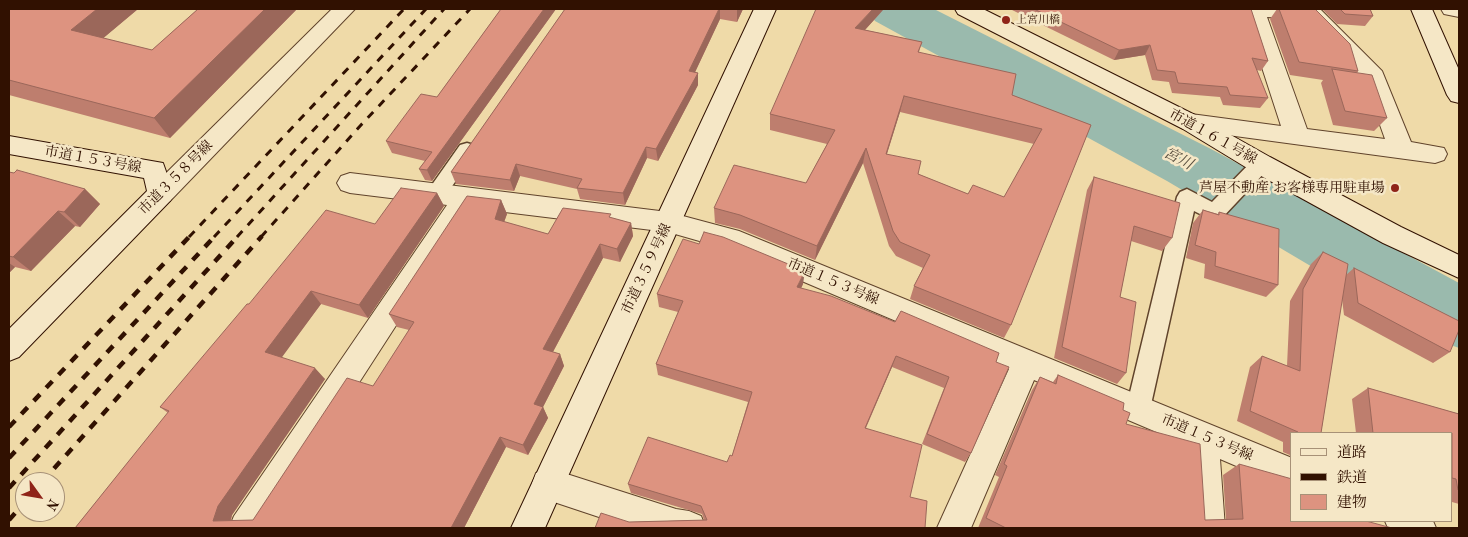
<!DOCTYPE html>
<meta charset="utf-8">
<style>
body{margin:0}
#map{position:relative;width:1468px;height:537px;overflow:hidden;background:#efdaa8;font-family:"Old Standard TT","Noto Serif JP",serif}
canvas{display:block}
.frame{position:absolute;inset:0;border:10px solid #311101;pointer-events:none}
.legend{position:absolute;left:1290px;top:432px;width:162px;height:90px;box-sizing:border-box;background:#f5e7c6;border:1px solid #a79177;margin:0;padding:6px 9px;list-style:none;font-size:15px;color:#311101}
.legend li{display:flex;align-items:center;gap:10px;height:25px}
.legend b{width:25px;border:1px solid #a79177}
.north{position:absolute;left:15px;top:472px;width:50px;height:50px;box-sizing:border-box;background:#f5e7c6;border:1px solid #a79177;border-radius:50%;rotate:122deg;font-size:14px;font-weight:700;line-height:20px;text-align:center;color:#311101}
.north::after{content:'';display:block;margin:auto;width:18px;height:22px;background:#8f2418;clip-path:polygon(50% 0,100% 100%,50% 72%,0 100%)}
</style>
<div id="map">
<canvas width="1468" height="537"></canvas>
<div class="frame"></div>
<ul class="legend">
<li><b style="height:6px;background:#f5e7c6"></b>道路</li>
<li><b style="height:6px;background:#311101"></b>鉄道</li>
<li><b style="height:14px;background:#dd9380"></b>建物</li>
</ul>
<div class="north">N</div>
</div>
<script>
const g = document.querySelector('canvas').getContext('2d');
g.lineJoin = 'round';
const shape = rows => new Path2D(rows.map(r => 'M' + r).join(''));
function paint(path, color) { g.fillStyle = color; g.fill(path, 'evenodd'); }
function trace(path, color, width, dash) { g.strokeStyle = color; g.lineWidth = width; g.lineCap = dash ? 'butt' : 'round'; g.setLineDash(dash || []); g.stroke(path); }
function drawText(font, color, halo, rows, align = 'center') {
  g.font = font + ' "Old Standard TT","Noto Serif JP",serif'; g.lineWidth = 5; g.setLineDash([]); g.textBaseline = 'middle'; g.strokeStyle = halo; g.fillStyle = color; for (const [text, x, y, turn = 0] of rows) {
    g.save(); g.translate(x, y); g.rotate((+turn || 0) * Math.PI / 180); g.textAlign = isNaN(turn) ? turn : align; if (halo) g.strokeText(text, 0, 0); g.fillText(text, 0, 0); g.restore();
  }
}
paint(shape([
 [867,9,934,9,1211,149,1459,283,1459,348,1434,339,1167,181,875,21,867,9]
]), '#9abaad');
const lane = shape([
 [467,143,474,145,477,150,474,155,443,199,436,202,429,199,426,194,429,189,460,145,467,143],
 [1261,157,1268,159,1271,164,1268,169,1221,219,1214,221,1194,211,1150,409,1146,417,1138,420,1130,417,1126,409,1177,197,1180,192,1187,189,1212,202,1254,159,1261,157]
]);
const street = shape([
 [332,9,355,9,170,201,161,204,152,201,148,194,152,187,332,9],
 [1243,9,1320,9,1382,71,1411,142,1444,148,1447,154,1444,160,1435,163,1183,129,1179,123,1183,117,1191,114,1281,126,1243,9],
 [1267,17,1306,19,1364,80,1385,139,1307,129,1267,17],
 [1441,9,1459,9,1459,17,1444,14,1441,9],
 [350,173,668,212,739,231,1292,458,1292,490,1220,459,1225,528,1191,528,1187,445,1034,380,971,528,937,528,1009,369,724,248,668,232,472,208,265,528,229,528,234,516,447,205,350,193,341,190,337,183,341,176,350,173],
 [548,468,676,509,689,511,701,516,706,528,632,528,548,500,536,495,532,484,536,473,548,468],
 [1385,521,1433,521,1436,528,1388,528,1385,521]
]);
const secondary = shape([
 [754,9,776,9,545,528,511,528,754,9],
 [955,9,983,9,1199,117,1270,157,1401,227,1459,255,1459,278,1383,243,1252,171,1183,129,958,14,955,9],
 [1411,9,1432,9,1459,70,1459,103,1451,101,1447,95,1411,9],
 [9,136,163,163,174,194,170,201,19,357,9,361,9,329,147,191,144,178,9,154,9,136]
]);
trace(lane, '#60432b', 3);
trace(street, '#60432b', 2);
trace(secondary, '#311101', 2);
paint(lane, '#f5e7c6');
paint(street, '#f5e7c6');
paint(secondary, '#f5e7c6');
trace(shape([
 [189,237,404,9],
 [214,237,426,9],
 [237,237,444,9],
 [261,237,361,125,470,9]
]), '#311101', 3, [8, 8]);
trace(shape([
 [9,427,190,236],
 [9,458,215,236],
 [42,482,262,236],
 [9,488,238,236],
 [9,520,25,502]
]), '#311101', 4.5, [9, 9]);
paint(shape([
 [9,9,138,9,103,38,152,50,198,9,297,9,170,138,9,95],
 [501,9,556,9,432,181,425,180,419,169,425,161,392,153,386,141,437,97],
 [565,9,743,9,737,22,720,19,695,72,698,73,698,85,658,161,647,158,625,205,580,199,577,189,520,176,514,191,456,184,451,172],
 [1010,9,1251,9,1268,61,1261,71,1257,70,1268,98,1260,108,1223,105,1220,97,1172,93,1169,82,1152,80,1145,55,1114,60],
 [1277,9,1315,9,1358,71,1357,73,1387,118,1374,131,1333,125,1321,83,1323,80,1290,75,1270,19],
 [1322,9,1370,9,1373,16,1365,26,1337,24],
 [883,10,865,30,922,42,919,52,1012,95,1091,125,1011,325,1004,338,910,299,914,286,923,268,896,256,889,246,863,163,815,260,740,229,715,223,714,208,806,183,827,144,770,130,770,114],
 [900,112,1034,144,1004,197,968,194,918,174,887,154],
 [9,172,85,189,100,204,80,227,75,226,31,271,15,267,9,273],
 [1094,177,1172,238,1162,251,1131,241,1120,297,1126,373,1117,384,1054,358,1087,190],
 [437,193,444,206,368,318,321,304,281,357,325,379,232,515,231,521,253,520,373,386,409,330,397,327,389,314,501,200,507,214,504,222,548,234,612,218,631,223,633,236,620,262,603,258,553,352,560,354,564,366,543,407,548,418,528,455,506,447,464,528,75,528,168,413,160,407,249,304,375,224],
 [1203,210,1218,214,1219,212,1278,285,1266,297,1204,278,1205,264,1186,258,1193,223],
 [1323,252,1346,275,1354,268,1450,352,1433,363,1344,315,1342,299,1321,433,1292,433,1292,456,1283,452,1283,442,1237,421,1250,367,1262,356,1287,366,1290,301,1311,264],
 [803,284,801,288,996,362,971,453,965,462,922,444,944,388,892,367,866,428,910,497,925,528,629,522,704,520,702,514,631,493,628,484,727,462,732,456,748,402,658,375,656,364,678,312,659,307,657,294],
 [1058,375,1123,410,1126,424,1205,520,1226,520,1223,475,1239,464,1292,521,1392,528,978,528,999,477,995,475,1032,390,1040,377,1053,382],
 [1368,388,1459,414,1459,504,1452,502,1452,433,1356,433,1352,399]
]), '#be7e6e');
paint(shape([
 [97,9,138,9,88,51,71,30],
 [265,9,297,9,170,138,154,118],
 [544,9,556,9,432,181,427,170],
 [719,9,720,9,720,19,690,83,689,71],
 [737,9,743,9,737,22],
 [873,9,884,9,883,10,853,43,855,28],
 [1150,45,1145,55,1114,60,1119,50],
 [698,73,698,85,658,161,656,149],
 [904,96,900,112,882,169,886,154],
 [646,147,647,158,625,205,623,193],
 [866,148,863,163,815,260,817,246],
 [516,164,520,176,514,191,510,180],
 [85,189,100,204,80,227,64,212],
 [437,193,444,206,368,318,359,305],
 [501,200,507,214,500,233,495,219],
 [58,211,75,226,31,271,13,257],
 [631,223,633,236,620,262,617,249],
 [600,244,603,258,548,361,543,349],
 [9,263,15,267,9,273],
 [805,271,803,284,796,299,797,287],
 [311,291,321,304,277,364,265,352],
 [560,354,564,366,543,407,548,418,528,455,523,445,534,404],
 [896,356,892,367,861,438,865,428],
 [315,368,325,379,232,515,228,528,213,521,218,506],
 [500,437,506,447,464,528,451,528]
]), '#9b675a');
const building = shape([
 [9,9,97,9,71,30,152,50,198,9,265,9,154,118,9,80,9,9],
 [501,9,544,9,427,170,419,169,432,152,386,141,421,94,437,97,501,9],
 [565,9,719,9,689,71,698,73,656,149,646,147,623,193,577,188,582,179,516,164,510,180,451,172,565,9],
 [816,9,873,9,855,28,922,42,918,52,1016,74,1012,95,1091,125,1011,325,914,286,930,255,900,242,893,231,866,148,817,246,740,215,714,208,734,165,806,183,835,130,770,114,816,9],
 [904,96,1042,129,1004,197,973,185,968,194,918,174,921,161,886,154,904,96],
 [1034,9,1251,9,1268,61,1252,58,1268,98,1230,95,1227,87,1178,83,1175,72,1157,70,1150,45,1119,50,1034,9],
 [1279,9,1315,9,1350,44,1358,71,1299,62,1279,9],
 [1340,9,1370,9,1373,16,1345,14,1340,9],
 [1332,69,1372,75,1387,118,1345,111,1332,69],
 [17,170,85,189,64,212,58,211,13,257,9,256,9,172,14,173,17,170],
 [1094,177,1180,203,1172,238,1134,226,1120,297,1136,302,1126,373,1062,347,1094,177],
 [401,188,437,193,359,305,311,291,265,352,315,368,218,506,213,521,253,520,347,378,373,386,414,322,389,314,467,196,501,200,495,219,548,234,563,208,611,214,609,217,631,223,617,249,600,244,543,349,560,354,534,404,543,407,523,445,500,437,451,528,75,528,169,411,160,407,247,304,249,304,326,210,375,224,401,188],
 [1203,210,1219,215,1219,212,1279,229,1278,285,1215,266,1216,252,1195,245,1203,210],
 [704,232,723,237,805,271,797,287,831,296,895,322,901,311,999,353,996,362,1009,367,971,453,927,434,949,377,896,356,865,428,922,445,910,497,927,501,925,528,595,528,601,513,629,522,707,520,701,506,628,484,648,437,727,462,730,455,732,456,752,392,656,364,683,301,657,294,683,239,699,244,704,232],
 [1323,252,1348,264,1321,433,1297,433,1298,432,1250,411,1262,356,1300,371,1303,289,1323,252],
 [1354,268,1459,321,1459,330,1450,352,1358,303,1354,268],
 [1058,375,1124,403,1123,410,1130,413,1126,424,1200,444,1205,520,1243,519,1239,464,1292,479,1292,521,1366,521,1392,528,1006,528,986,518,1007,466,1004,464,1040,377,1056,384,1058,375],
 [1368,388,1459,414,1459,490,1458,490,1456,479,1452,478,1452,433,1373,433,1368,388]
]);
paint(building, '#dd9380');
trace(building, '#9b675a', 1);
for (const [x, y, r, color] of [
 [1006,20,5,"#8f2418"],
 [1395,188,5,"#8f2418"]
]) { const dot = new Path2D(); dot.arc(x, y, r, 0, 2 * Math.PI); g.fillStyle = color; g.fill(dot); trace(dot, '#f5e7c6', 2); }
drawText('11px', '#311101', '#f5e7c6', [
 ["上宮川橋",1016,20]
], 'left');
drawText('14px', '#311101', '#f5e7c6', [
 ["市道１６１号線",1213,137,29],
 ["市道１５３号線",93,160,10],
 ["市道３５８号線",176,178,-45],
 ["市道３５９号線",647,269,-65],
 ["市道１５３号線",833,282,23],
 ["市道１５３号線",1207,438,23]
]);
drawText('14px', '#311101', '#f5e7c6', [
 ["芦屋不動産 お客様専用駐車場",1385,188]
], 'right');
drawText('italic 15px', '#564c3d', '#f5e7c6', [
 ["宮川",1178,159,28]
]);
</script>
